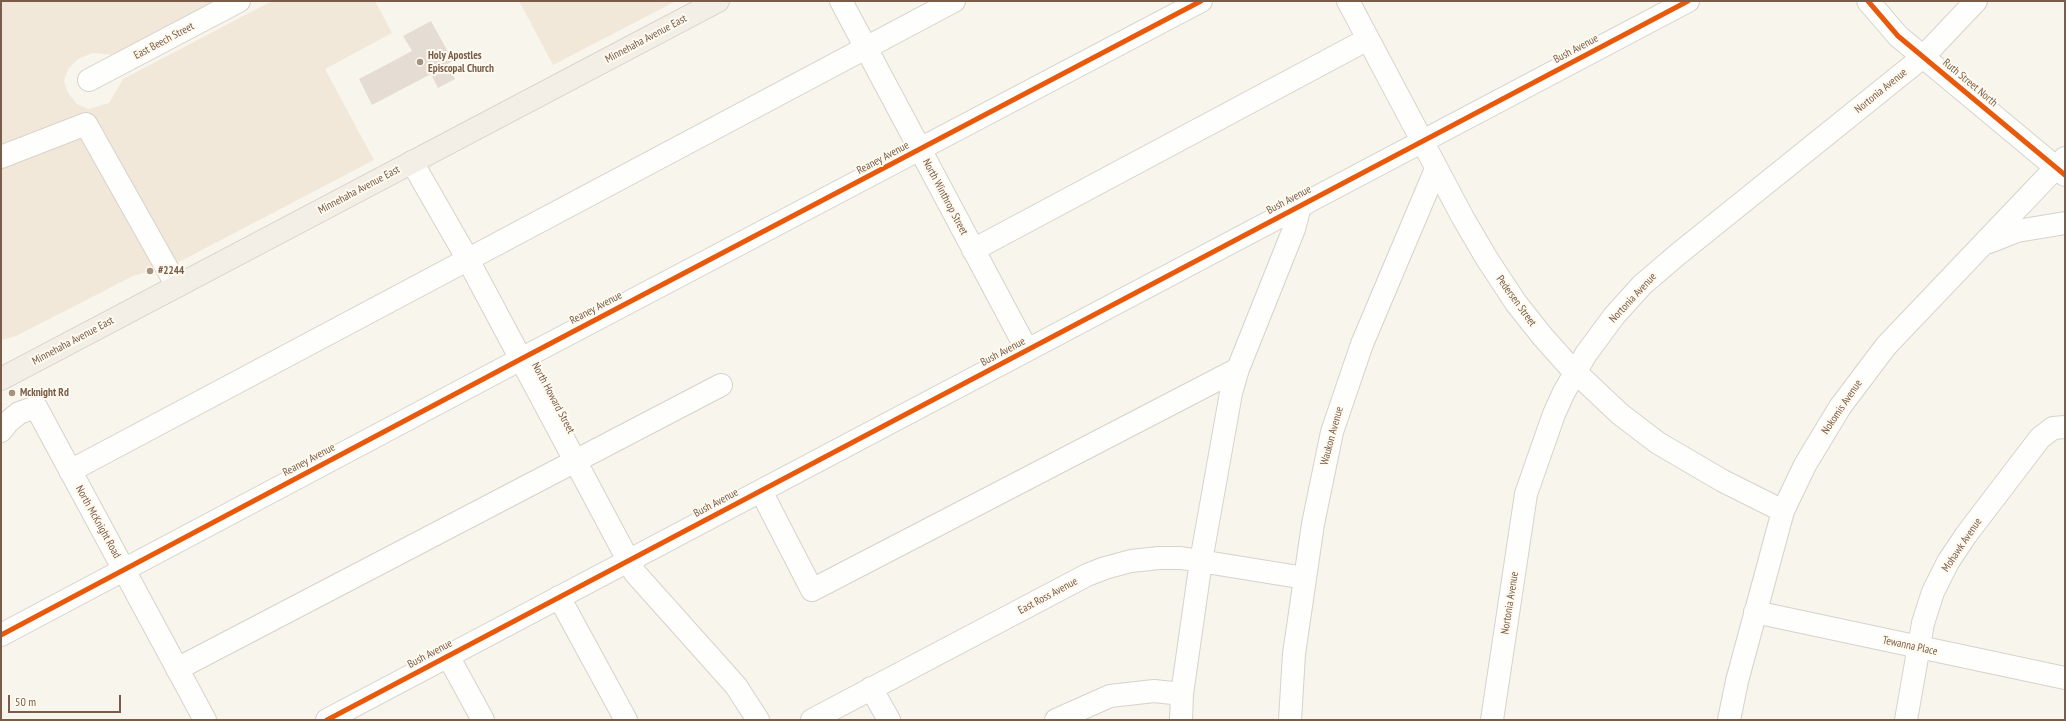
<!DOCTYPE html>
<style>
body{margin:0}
#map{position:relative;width:2066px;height:721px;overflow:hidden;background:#f8f5ed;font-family:"PT Sans Narrow",sans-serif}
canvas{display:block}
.frame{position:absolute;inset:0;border:2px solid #795d4a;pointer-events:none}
.scale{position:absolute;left:8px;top:695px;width:113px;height:18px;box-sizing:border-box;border:2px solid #795d4a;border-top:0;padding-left:5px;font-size:12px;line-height:14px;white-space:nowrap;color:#795d4a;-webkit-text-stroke:3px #fffaef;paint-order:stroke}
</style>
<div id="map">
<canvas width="2066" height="721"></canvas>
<div class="frame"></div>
<div class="scale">50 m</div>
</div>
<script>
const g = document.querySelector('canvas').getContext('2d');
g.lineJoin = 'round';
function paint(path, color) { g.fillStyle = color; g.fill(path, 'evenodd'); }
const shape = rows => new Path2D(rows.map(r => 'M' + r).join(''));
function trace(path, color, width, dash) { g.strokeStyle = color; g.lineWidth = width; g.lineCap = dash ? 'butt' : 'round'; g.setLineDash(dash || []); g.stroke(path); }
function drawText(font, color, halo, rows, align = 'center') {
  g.font = font + ' "PT Sans Narrow",sans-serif'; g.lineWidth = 4; g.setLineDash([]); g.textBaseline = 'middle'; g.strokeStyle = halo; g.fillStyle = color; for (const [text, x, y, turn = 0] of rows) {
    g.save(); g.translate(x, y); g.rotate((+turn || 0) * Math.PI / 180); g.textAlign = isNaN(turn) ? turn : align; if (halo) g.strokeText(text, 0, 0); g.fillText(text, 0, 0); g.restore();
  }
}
paint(shape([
 [1,1,214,1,113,55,93,53,78,59,68,69,64,81,68,93,77,104,88,109,109,103,123,79,272,1,375,1,392,33,325,69,374,160,177,263,133,276,16,336,1,340],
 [519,1,676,1,553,65]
]), '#f1e8da');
paint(shape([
 [431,21,453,61,447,64,455,79,438,88,431,74,372,105,359,79,412,51,403,36]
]), '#e5ddd4');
const minor = shape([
 [841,1,1027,350],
 [1348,1,1463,218,1487,259,1516,303,1543,337,1568,365,1620,414,1658,443,1723,481,1783,511],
 [1868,1,1898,36,2065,175],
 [89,80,239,1],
 [1,157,86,124,177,286],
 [412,162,467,258,635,573,736,686,758,720],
 [1989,242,2017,231,2065,223],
 [973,250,1368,39],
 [1,431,8,422,19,413,36,407,205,720],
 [70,471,954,1],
 [761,491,812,590,1238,369],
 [559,597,626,720],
 [1755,612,2065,678],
 [1,635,521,359,1201,1],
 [448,656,483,720],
 [177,669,721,385],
 [871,688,889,720],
 [327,720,1688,1],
 [812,720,1087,575,1105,568,1131,561,1159,558,1181,558,1305,578],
 [1056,720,1110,696,1154,691,1182,694],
 [1181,720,1182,694,1201,561,1231,393,1238,369,1294,229,1300,206],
 [1290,720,1294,654,1313,524,1332,432,1362,344,1436,169],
 [1492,720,1526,494,1554,414,1564,392,1586,354,1614,316,1642,285,1677,255,1923,57,1976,1],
 [1729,720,1737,681,1783,511,1805,465,1840,407,1886,346,2065,158],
 [1906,720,1923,623,1933,592,1948,562,1966,535,2040,438,2053,428,2065,427]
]);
const major = shape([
 [1,379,718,1]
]);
trace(minor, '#d7d2cb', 24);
trace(major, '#dad1ca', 24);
trace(minor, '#fefefc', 22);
trace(major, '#f3efe6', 22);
trace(shape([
 [1868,1,1898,36,2065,175],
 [1,635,521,359,1201,1],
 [327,720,1688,1]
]), '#e8590c', 5);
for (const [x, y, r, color] of [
 [420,62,4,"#a59283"],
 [150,271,4,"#a59283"],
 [12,393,4,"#a59283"]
]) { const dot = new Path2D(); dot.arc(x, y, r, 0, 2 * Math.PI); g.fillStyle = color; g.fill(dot); trace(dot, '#fffaef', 1.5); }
drawText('11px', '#795d4a', '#fffaef', [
 ["Minnehaha Avenue East",646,39,-28],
 ["East Beech Street",164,41,-28],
 ["Bush Avenue",1576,49,-28],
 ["Ruth Street North",1970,83,40],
 ["Nortonia Avenue",1881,91,-39],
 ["Reaney Avenue",883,158,-28],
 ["Minnehaha Avenue East",359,190,-28],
 ["North Winthrop Street",945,197,62],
 ["Bush Avenue",1289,200,-28],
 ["Nortonia Avenue",1633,298,-47],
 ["Pedersen Street",1516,301,54],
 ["Reaney Avenue",596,308,-28],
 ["Minnehaha Avenue East",73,341,-28],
 ["Bush Avenue",1003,352,-28],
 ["North Howard Street",553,398,62],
 ["Nokomis Avenue",1842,407,-56],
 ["Waukon Avenue",1332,436,-75],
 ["Reaney Avenue",309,460,-28],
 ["Bush Avenue",716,503,-28],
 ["North McKnight Road",98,522,61],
 ["Mohawk Avenue",1962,545,-56],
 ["East Ross Avenue",1048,596,-28],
 ["Nortonia Avenue",1510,603,-81],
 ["Tewanna Place",1910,646,12],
 ["Bush Avenue",430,654,-28]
]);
drawText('bold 11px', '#795d4a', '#fffaef', [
 ["Holy Apostles",428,56],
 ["Episcopal Church",428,69],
 ["#2244",158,271],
 ["Mcknight Rd",20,393]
], 'left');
</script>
